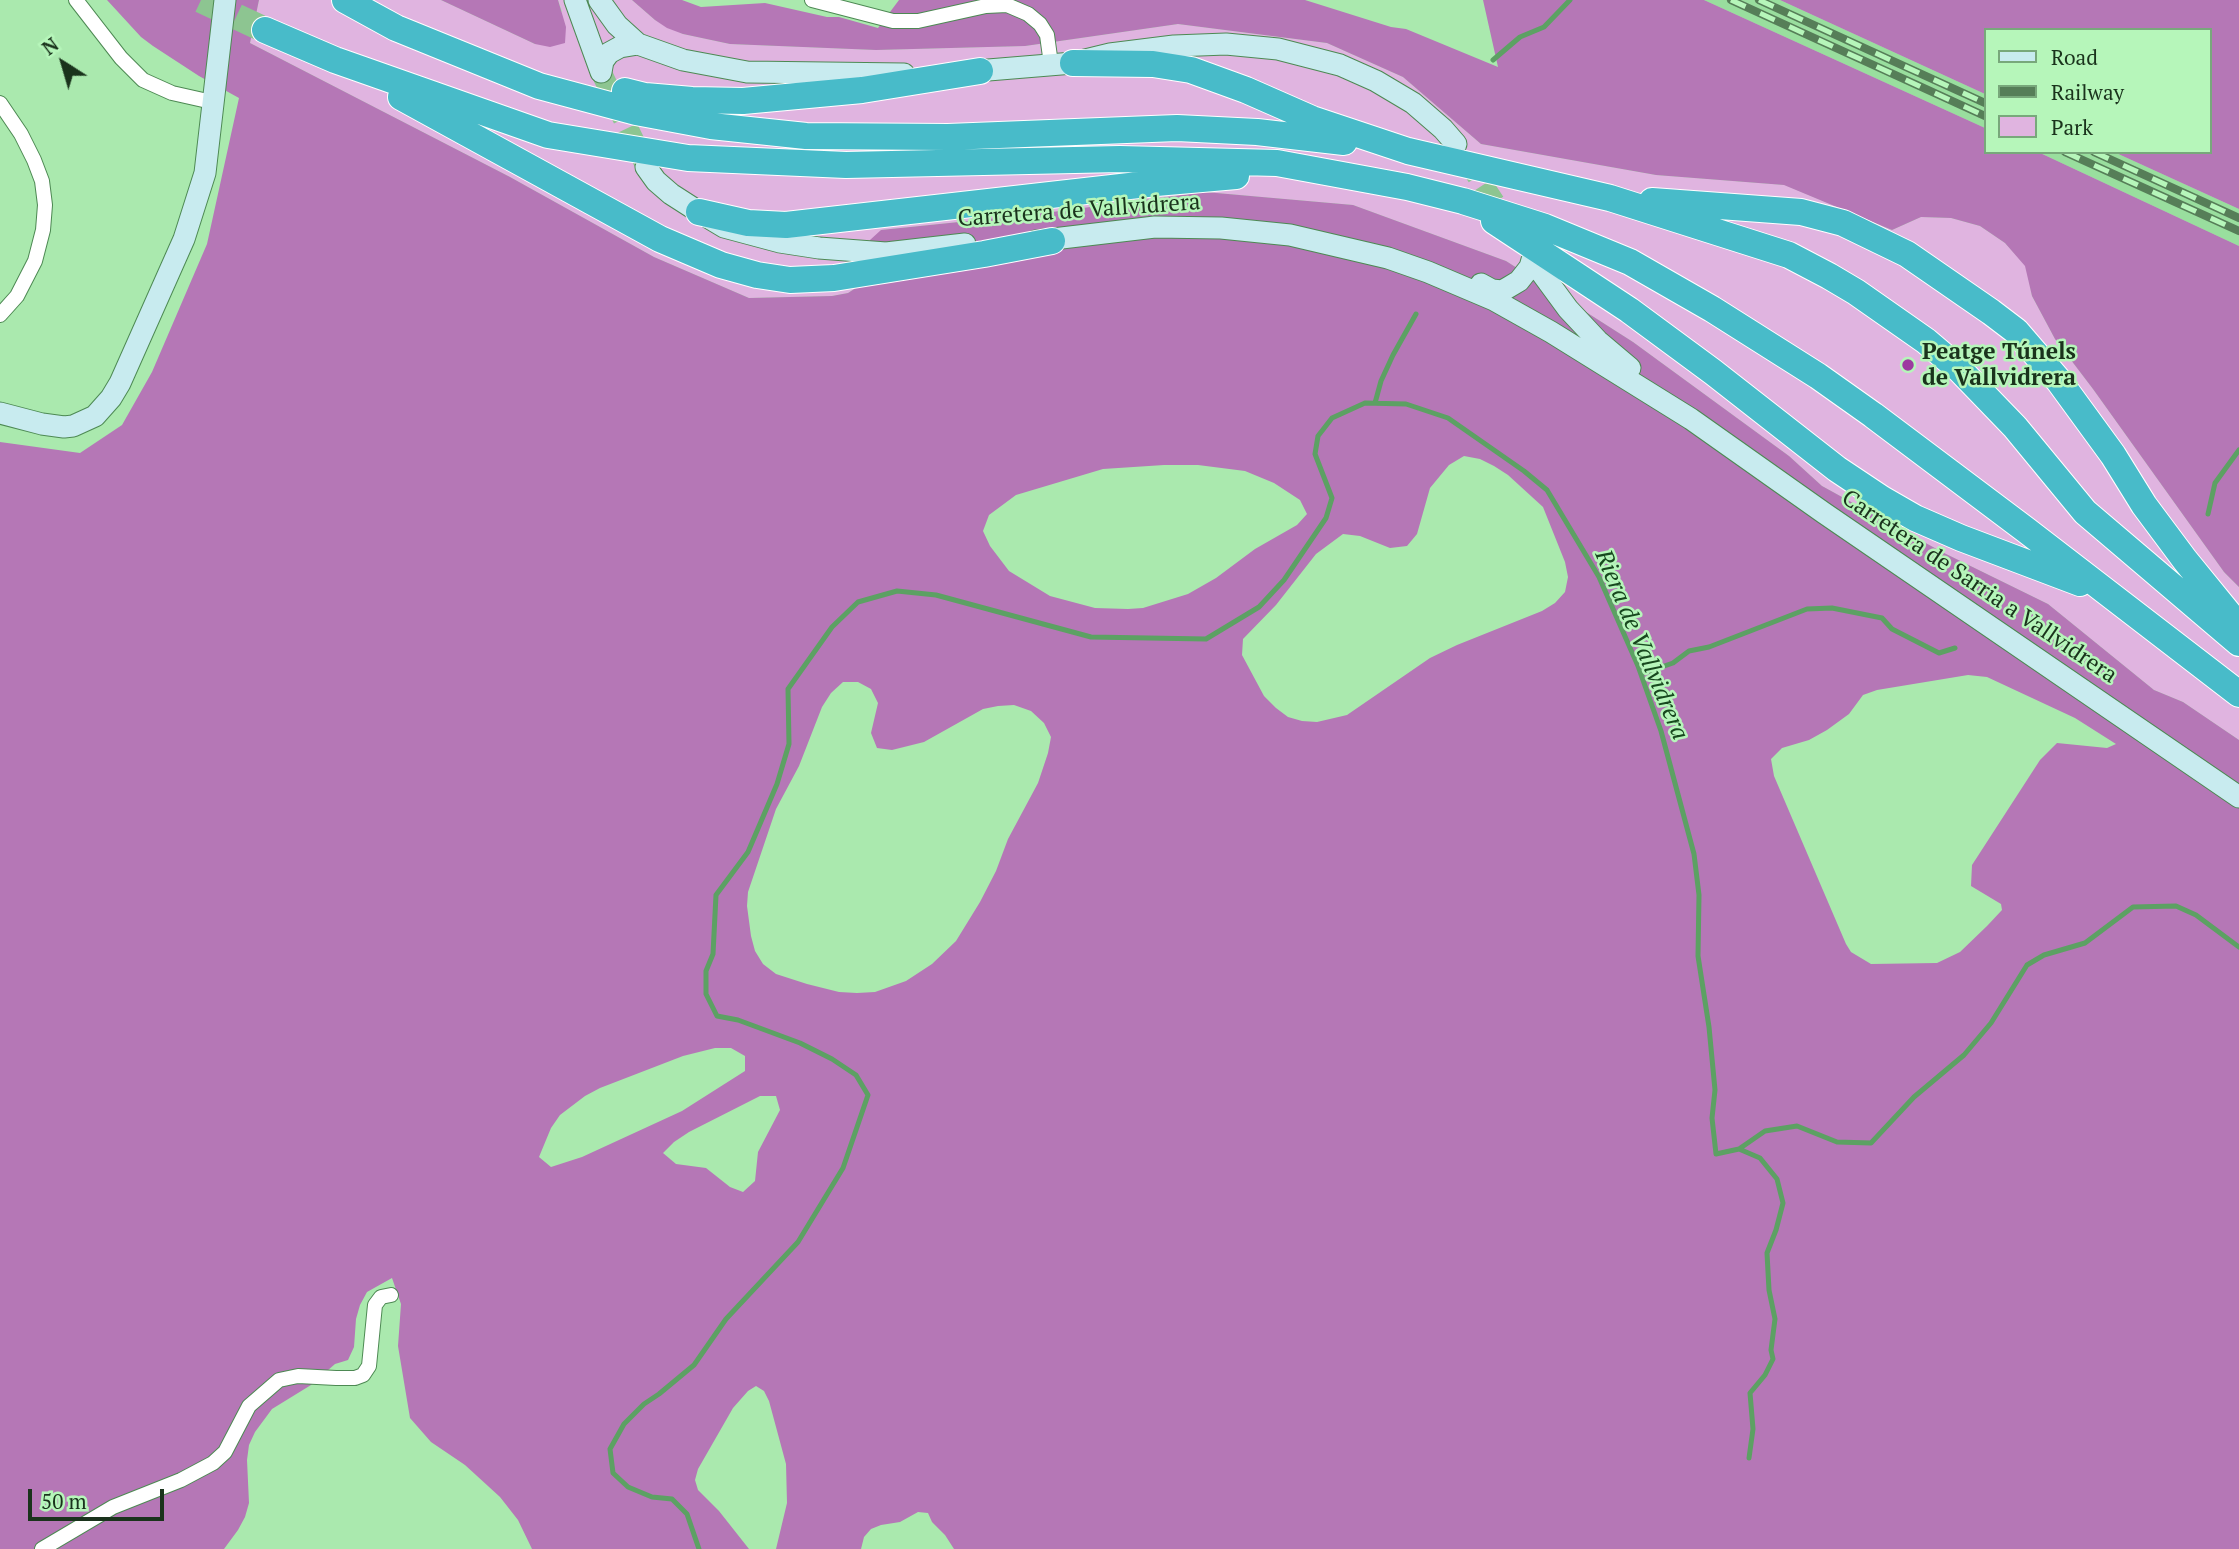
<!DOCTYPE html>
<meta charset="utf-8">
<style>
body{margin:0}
#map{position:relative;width:2239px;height:1549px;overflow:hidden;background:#aae9ae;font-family:"PT Serif",serif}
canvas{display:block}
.legend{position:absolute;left:1984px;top:28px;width:228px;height:126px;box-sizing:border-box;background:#b6f6ba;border:2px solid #78a87b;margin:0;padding:9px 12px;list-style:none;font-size:21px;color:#1a331c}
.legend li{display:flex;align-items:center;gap:14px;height:35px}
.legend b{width:35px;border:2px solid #78a87b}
.north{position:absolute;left:28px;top:28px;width:70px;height:70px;-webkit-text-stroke:5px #b6f6ba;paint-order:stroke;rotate:323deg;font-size:19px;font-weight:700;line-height:28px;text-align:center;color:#1a331c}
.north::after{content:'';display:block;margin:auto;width:24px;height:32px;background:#1a331c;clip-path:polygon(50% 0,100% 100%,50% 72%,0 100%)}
.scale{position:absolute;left:28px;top:1489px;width:136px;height:32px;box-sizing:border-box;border:4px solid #1a331c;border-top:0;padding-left:9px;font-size:21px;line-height:24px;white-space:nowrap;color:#1a331c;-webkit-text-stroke:5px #b6f6ba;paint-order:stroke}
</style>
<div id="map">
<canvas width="2239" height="1549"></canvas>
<ul class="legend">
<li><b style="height:9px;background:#c8ebef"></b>Road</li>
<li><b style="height:9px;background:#567e58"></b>Railway</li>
<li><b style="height:19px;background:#e0b4e0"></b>Park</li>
</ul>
<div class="north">N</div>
<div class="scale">50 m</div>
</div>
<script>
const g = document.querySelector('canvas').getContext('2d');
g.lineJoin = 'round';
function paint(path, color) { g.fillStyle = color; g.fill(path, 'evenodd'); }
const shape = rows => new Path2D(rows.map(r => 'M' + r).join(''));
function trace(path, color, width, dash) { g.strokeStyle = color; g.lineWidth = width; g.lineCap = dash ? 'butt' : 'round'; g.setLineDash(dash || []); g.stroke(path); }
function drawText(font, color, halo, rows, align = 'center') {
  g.font = font + ' "PT Serif",serif'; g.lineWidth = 5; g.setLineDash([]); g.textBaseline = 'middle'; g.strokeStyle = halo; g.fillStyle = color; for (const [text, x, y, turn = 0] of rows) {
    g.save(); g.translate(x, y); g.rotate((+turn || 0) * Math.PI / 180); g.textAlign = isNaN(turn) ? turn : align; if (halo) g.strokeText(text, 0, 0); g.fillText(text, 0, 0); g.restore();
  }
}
paint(shape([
 [1704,0,1780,0,1985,94,1985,128],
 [2038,152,2114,152,2239,209,2239,246]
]), '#99de9e');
paint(shape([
 [259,0,441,0,535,44,562,11,558,0,632,0,655,20,683,34,730,44,876,50,1025,46,1178,24,1327,43,1403,77,1481,144,1656,175,1785,185,1892,230,1921,217,1951,218,1980,226,2005,243,2026,266,2032,296,2055,339,2093,389,2224,572,2239,587,2239,740,2183,702,2154,690,2048,604,1942,552,1822,486,1789,456,1633,342,1506,261,1353,205,1205,192,1037,214,881,230,862,284,848,293,832,296,749,298,654,257,510,177,250,43]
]), '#e0b4e0');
paint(shape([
 [107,0,259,0,250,43,510,177,654,257,749,298,832,296,848,293,862,284,870,240,881,230,1037,214,1205,192,1353,205,1506,261,1633,342,1789,456,1822,486,1942,552,2048,604,2154,690,2183,702,2239,740,2239,1549,954,1549,945,1535,932,1522,928,1513,918,1512,900,1522,881,1525,871,1529,864,1537,861,1549,776,1549,787,1503,786,1464,769,1401,764,1391,756,1386,748,1391,733,1408,698,1469,695,1480,698,1490,719,1511,749,1549,532,1549,518,1520,500,1497,465,1465,431,1442,410,1418,398,1346,401,1304,392,1278,367,1292,360,1305,356,1319,354,1347,348,1360,335,1364,311,1385,272,1409,255,1432,249,1445,247,1460,249,1503,245,1517,238,1530,224,1549,0,1549,0,442,80,453,122,425,152,372,207,244,239,98,199,76,153,46,141,37],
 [1464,456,1480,459,1494,466,1508,475,1543,507,1565,562,1568,577,1565,592,1555,603,1542,611,1457,645,1430,658,1347,715,1317,722,1302,721,1288,717,1276,708,1264,696,1242,655,1243,639,1276,605,1316,554,1343,534,1360,536,1390,548,1407,546,1417,534,1430,488,1449,465],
 [1164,465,1198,465,1245,471,1274,483,1300,500,1307,514,1297,525,1255,549,1216,578,1188,594,1143,608,1128,609,1095,608,1050,596,1009,571,990,546,983,531,989,515,1016,495,1103,469],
 [1968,675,1987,677,2075,718,2116,744,2107,748,2057,743,2040,760,1972,865,1971,886,2001,904,2002,910,1987,926,1960,952,1937,963,1871,964,1851,952,1846,944,1774,776,1771,759,1782,748,1809,740,1827,730,1849,714,1863,695,1877,690],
 [843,682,858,682,871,689,878,703,871,733,877,748,892,750,924,742,983,709,998,706,1014,705,1031,711,1044,723,1051,737,1048,753,1038,783,1008,839,996,871,980,902,956,941,932,964,906,981,875,992,857,993,839,992,807,984,776,974,763,964,755,951,751,936,747,906,748,892,776,809,799,766,822,707,831,693],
 [715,1048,731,1048,745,1056,745,1071,682,1111,582,1157,551,1167,539,1157,551,1128,560,1115,585,1096,600,1088,683,1056],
 [760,1096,776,1096,780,1110,758,1152,755,1181,743,1192,730,1187,706,1168,676,1164,663,1153,674,1142,689,1132],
 [441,0,558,0,566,27,565,43,550,47,535,44],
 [632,0,682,0,701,7,765,3,827,17,839,17,878,28,899,0,1305,0,1391,27,1406,29,1498,67,1483,0,1704,0,1985,128,1985,152,2038,152,2239,246,2239,587,2224,572,2093,389,2055,339,2032,296,2025,266,2005,243,1980,226,1951,218,1921,217,1892,230,1784,185,1656,175,1481,144,1403,77,1327,43,1178,24,1025,46,876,50,730,44,683,34,667,28,655,20],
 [1780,0,2239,0,2239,209,2114,152,2209,152,2209,30,1985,30,1985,94]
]), '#b577b6');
trace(shape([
 [1493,60,1520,37,1544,27,1570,0],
 [1375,403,1381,381,1393,355,1416,314],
 [2208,514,2215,483,2239,450],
 [1641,674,1673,663,1689,651,1709,647,1807,609,1832,608,1882,618,1892,629,1939,653,1955,648],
 [1739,1149,1760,1158,1777,1179,1783,1203,1776,1230,1767,1253,1769,1290,1775,1319,1771,1350,1773,1359,1765,1375,1750,1393,1753,1429,1749,1458],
 [699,1549,687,1514,672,1499,652,1497,628,1487,613,1473,610,1449,624,1424,644,1404,659,1394,694,1365,726,1319,798,1242,843,1168,868,1095,856,1075,832,1059,800,1043,738,1020,717,1016,706,994,706,971,713,954,716,895,748,852,777,784,789,744,788,689,832,627,858,602,897,591,936,595,1091,637,1206,639,1259,607,1284,580,1326,518,1332,498,1315,454,1318,436,1332,418,1365,403,1406,404,1448,418,1524,471,1547,490,1599,577,1638,666,1661,731,1694,854,1699,895,1698,956,1709,1027,1715,1090,1712,1118,1716,1154,1739,1149,1765,1131,1797,1126,1837,1142,1871,1143,1914,1097,1964,1055,1991,1023,2027,965,2044,955,2085,943,2133,907,2176,906,2196,915,2239,947]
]), '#5ca163', 5);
trace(shape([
 [601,72,644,162],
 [1466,159,1506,220]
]), '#8dc591', 21, [21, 10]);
trace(shape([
 [201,0,265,30]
]), '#8dc591', 26, [26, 13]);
const street = shape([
 [76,0,121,58,143,80,172,93,212,102],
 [812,0,893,21,918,21,986,6,1007,5,1028,14,1040,24,1047,35,1051,64],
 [0,103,21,134,34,160,42,181,45,205,43,230,35,261,17,296,0,315],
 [42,1549,113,1507,181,1480,213,1463,225,1452,249,1406,279,1380,298,1376,336,1378,355,1378,363,1375,369,1366,375,1305,381,1297,391,1295]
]);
const secondary = shape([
 [575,0,601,72],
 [599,0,617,25,638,44,683,60,747,72,904,74],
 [601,72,603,61,609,53,620,47,638,44],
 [964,72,1073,63,1110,54,1174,46,1226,44,1278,49,1340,65,1376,81,1413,103,1443,129,1456,144],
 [646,167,656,181,671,194,699,212,724,227,780,242,819,248,886,253,965,244],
 [1036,241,1155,227,1221,228,1290,235,1388,258,1428,272,1494,300,1551,332,1691,419,1824,513,2239,797],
 [1532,260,1568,309,1598,341,1630,368],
 [1481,284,1492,290,1502,291,1509,287,1519,281,1530,267,1532,260],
 [0,413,42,424,64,427,73,426,95,416,111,398,120,383,184,239,205,173,225,0]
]);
const highway = shape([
 [345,0,396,28,539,86,636,112,711,126,806,136,948,137,1177,128,1257,132,1344,142],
 [265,30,335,60,548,135,688,158,846,165,1120,159,1277,163,1407,187,1463,201,1545,227,1630,262,1712,309,1818,376,1873,415,2026,530,2239,694],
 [1073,63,1153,64,1191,70,1246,90,1312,119,1408,151,1610,198,1789,255,1829,276,1856,292,1926,341,1959,369,2015,427,2085,512,2239,643],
 [625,91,645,96,692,100,743,101,862,90,980,71],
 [401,97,660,239,721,265,757,275,790,280,834,278,984,254,1052,241],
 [1652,201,1801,212,1843,223,1907,254,1991,312,2016,331,2059,381,2113,455,2144,505,2185,560,2238,625],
 [699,212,748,223,786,225,1156,183,1236,176],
 [1494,221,1629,310,1713,372,1837,469,1882,499,1915,518,1961,538,2080,583]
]);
trace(street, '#4d8953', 16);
trace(secondary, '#4d8953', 23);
trace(highway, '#fff', 28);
trace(street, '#fff', 14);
trace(secondary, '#c8ebef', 21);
trace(highway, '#48bbc9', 26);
const rail = shape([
 [1731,0,1985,116],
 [1759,0,1985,103],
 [2065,152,2239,231],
 [2094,152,2239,218]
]);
trace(rail, '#567e58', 8);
trace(rail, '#b6f6ba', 5, [16]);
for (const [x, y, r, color] of [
 [1908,365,7,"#9d3aa0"]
]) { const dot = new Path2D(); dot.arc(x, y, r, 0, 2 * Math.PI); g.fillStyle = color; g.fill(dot); trace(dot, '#b6f6ba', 2.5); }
drawText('23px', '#1a331c', '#b6f6ba', [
 ["Carretera de Vallvidrera",1079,211,-4],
 ["Carretera de Sarria a Vallvidrera",1979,587,34]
]);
drawText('bold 23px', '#1a331c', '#b6f6ba', [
 ["Peatge Túnels",1922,352],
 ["de Vallvidrera",1922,378]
], 'left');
drawText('italic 24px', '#17481e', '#b6f6ba', [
 ["Riera de Vallvidrera",1641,645,67]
]);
</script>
